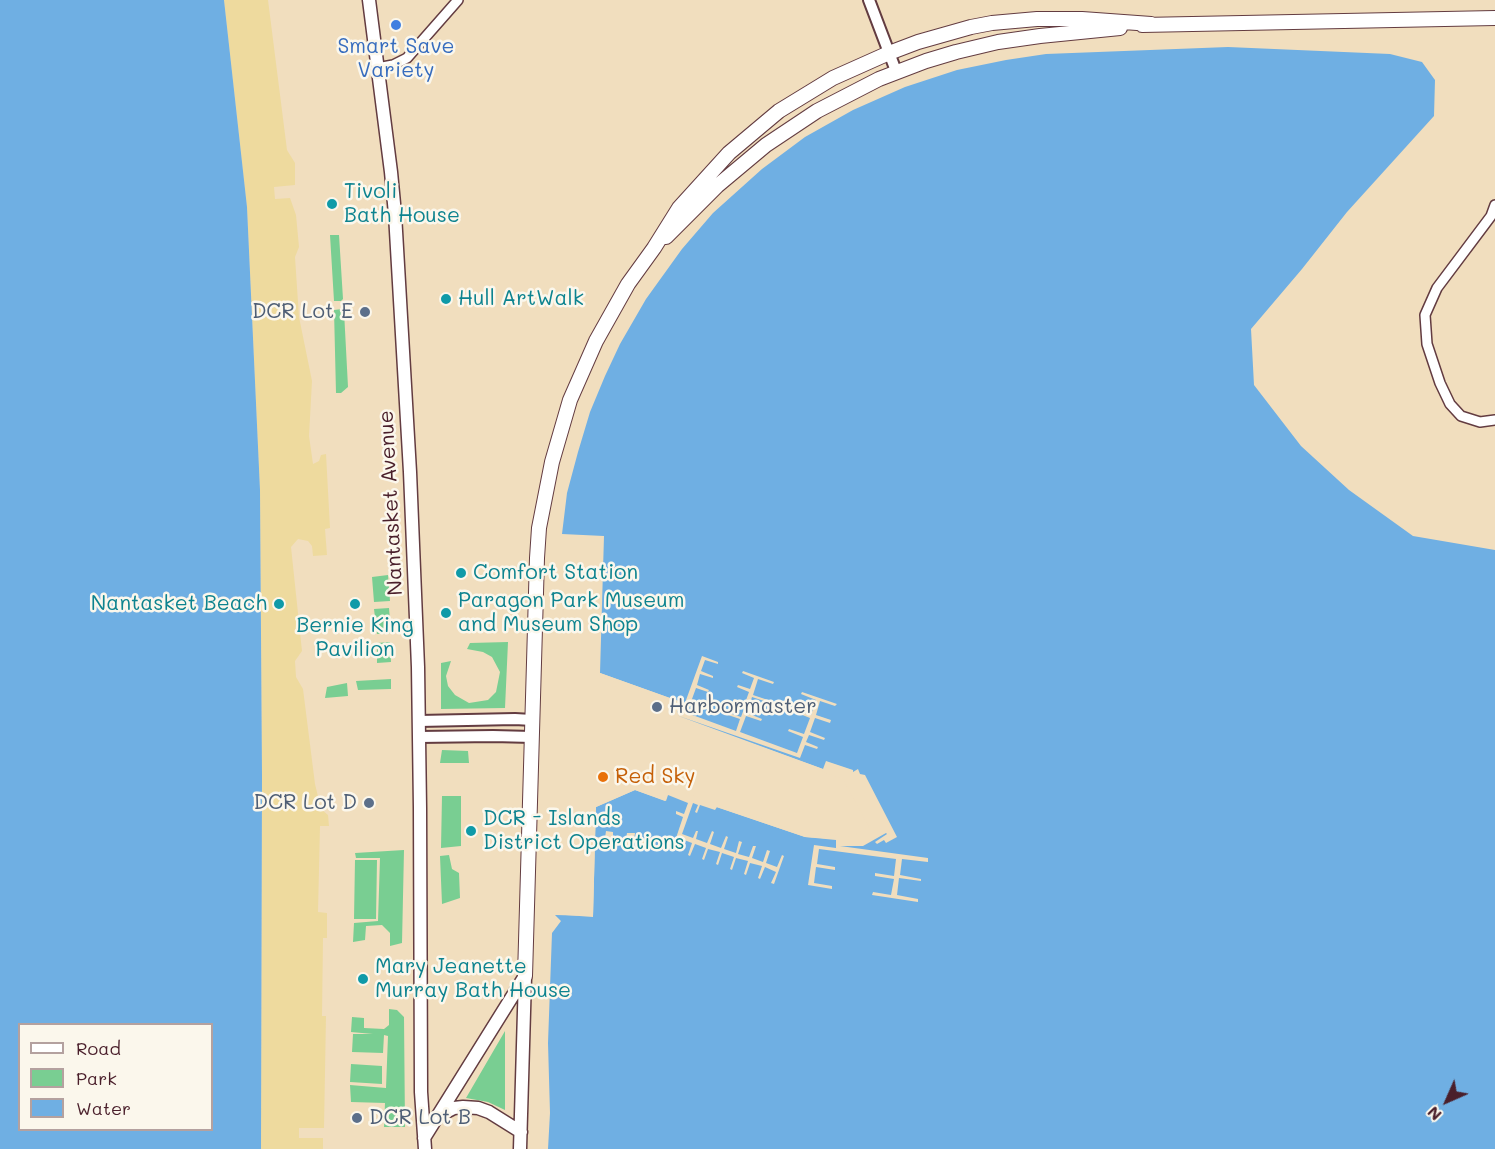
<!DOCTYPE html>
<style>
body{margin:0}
#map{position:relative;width:1495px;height:1149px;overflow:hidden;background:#f1debe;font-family:Mali,sans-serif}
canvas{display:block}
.legend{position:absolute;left:18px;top:1023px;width:195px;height:108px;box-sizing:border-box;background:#fbf7ec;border:2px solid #b4a19f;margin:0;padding:8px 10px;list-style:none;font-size:18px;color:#4a1f2b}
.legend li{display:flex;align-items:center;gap:12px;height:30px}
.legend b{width:30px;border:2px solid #b4a19f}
.north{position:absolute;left:1417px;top:1071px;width:60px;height:60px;-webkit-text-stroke:4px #fbf7ec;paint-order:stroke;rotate:225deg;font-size:16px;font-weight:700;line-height:24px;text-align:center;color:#4a1f2b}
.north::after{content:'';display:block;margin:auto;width:21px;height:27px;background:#4a1f2b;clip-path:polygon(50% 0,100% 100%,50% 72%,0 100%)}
</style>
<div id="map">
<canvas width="1495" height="1149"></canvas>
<ul class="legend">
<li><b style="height:8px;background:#fff"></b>Road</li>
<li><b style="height:16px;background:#79ce92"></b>Park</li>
<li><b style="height:16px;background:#6fafe3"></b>Water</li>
</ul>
<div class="north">N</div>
</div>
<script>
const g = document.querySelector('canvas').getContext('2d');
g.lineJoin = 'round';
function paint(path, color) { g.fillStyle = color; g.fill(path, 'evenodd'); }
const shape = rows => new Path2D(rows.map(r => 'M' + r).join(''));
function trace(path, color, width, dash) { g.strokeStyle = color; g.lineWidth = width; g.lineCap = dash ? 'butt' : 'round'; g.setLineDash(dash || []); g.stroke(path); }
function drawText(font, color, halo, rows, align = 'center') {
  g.font = font + ' Mali,sans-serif'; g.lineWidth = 5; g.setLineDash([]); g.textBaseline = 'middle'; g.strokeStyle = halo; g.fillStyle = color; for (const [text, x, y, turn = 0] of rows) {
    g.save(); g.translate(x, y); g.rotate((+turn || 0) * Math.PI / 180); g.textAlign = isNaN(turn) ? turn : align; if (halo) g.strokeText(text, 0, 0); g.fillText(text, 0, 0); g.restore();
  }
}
paint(shape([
 [330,235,339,235,343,299,341,301,334,301],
 [342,309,344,311,348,387,341,393,336,393,334,310],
 [388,575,390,601,374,602,372,577],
 [389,608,391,633,377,634,374,609],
 [390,642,391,662,377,663,377,643],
 [508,642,505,708,441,709,441,663,451,661,446,676,448,686,455,695,469,703,488,700,496,692,500,672,492,657,483,652,467,649,470,643],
 [391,679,391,689,358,690,356,681],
 [347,683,348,696,325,698,327,687],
 [442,750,468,751,469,763,440,763],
 [442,796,461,796,461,846,441,848],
 [404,850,402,943,390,946,390,933,382,925,366,926,365,940,353,942,354,923,378,921,380,858,356,858,355,853],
 [449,855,452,869,459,873,460,898,442,904,440,856],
 [355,860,377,860,376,919,354,919],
 [389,1009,397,1010,404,1017,405,1127,384,1127,385,1103,351,1102,350,1085,386,1088,388,1036,384,1035,383,1053,352,1052,353,1034,373,1034,351,1032,352,1017,364,1018,364,1028,384,1029,389,1025],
 [505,1031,505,1110,488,1102,466,1098],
 [351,1064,382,1066,382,1084,350,1082]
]), '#79ce92');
paint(shape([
 [224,0,268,0,287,150,295,163,295,185,274,187,275,199,290,198,296,215,299,247,295,257,299,317,312,381,309,436,313,464,319,461,321,455,326,454,330,528,325,529,327,555,313,556,312,546,308,541,298,539,291,547,302,651,295,661,296,677,303,689,315,784,321,809,328,815,329,826,320,826,318,912,327,913,327,938,323,938,322,1016,326,1016,324,1128,299,1128,299,1138,323,1138,323,1149,261,1149,262,776,260,490,247,207]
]), '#eeda9e');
paint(shape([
 [0,0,224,0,247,207,260,490,262,776,261,1149,0,1149],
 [212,1024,212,1130,20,1130,20,1024],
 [1228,47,1390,54,1422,62,1435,80,1434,116,1347,212,1302,269,1251,329,1254,385,1301,446,1349,490,1413,536,1495,550,1495,1149,548,1149,550,1113,548,1043,552,933,561,921,555,915,593,916,596,807,635,790,665,801,669,791,805,837,851,840,873,829,845,777,676,716,681,702,600,673,604,536,562,534,567,493,578,452,590,412,605,376,620,344,646,299,682,249,713,213,762,169,805,137,853,110,905,87,957,70,1006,60,1046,54]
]), '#6fafe3');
paint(shape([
 [702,656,718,662,718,664,705,660,701,671,713,676,713,678,700,674,697,685,709,690,708,692,696,688,692,699,703,704,703,706,691,702,687,713,736,731,740,719,728,715,729,713,741,717,745,706,733,701,734,699,745,703,749,692,737,687,738,685,750,689,754,678,742,673,743,671,774,682,773,684,758,679,753,695,768,700,767,702,752,697,747,713,762,719,761,721,746,716,740,732,797,753,803,737,788,731,789,729,804,734,810,718,795,712,796,710,811,715,816,700,801,694,802,692,837,704,835,706,820,701,816,715,831,720,830,723,815,718,810,732,825,738,824,740,809,735,806,742,818,747,817,749,805,745,800,758,676,715,823,769,826,761,853,770,853,772,858,769,860,774,865,775,897,837,886,843,884,840,877,844,875,842,887,834,886,833,863,846,840,846,928,858,928,862,902,859,900,875,921,879,921,881,899,878,897,895,918,899,918,902,872,895,873,892,891,895,894,879,875,876,875,873,894,876,896,859,819,849,817,864,835,867,835,870,816,867,814,883,832,886,832,889,808,885,814,845,836,848,836,840,805,837,717,807,715,810,700,805,697,813,695,812,698,805,693,803,682,834,693,838,696,831,698,831,696,839,707,843,712,831,714,832,710,844,721,848,726,836,728,837,724,849,736,853,739,841,742,842,738,854,749,857,753,846,756,846,752,858,763,862,767,850,770,851,766,863,777,867,782,855,784,856,774,884,771,883,776,872,765,867,760,879,758,878,762,866,750,863,746,875,744,874,748,861,736,858,732,870,730,869,734,857,722,853,718,865,716,864,720,852,708,849,704,860,702,859,706,848,695,844,690,856,688,855,692,843,679,838,674,850,672,850,683,817,676,814,676,811,684,814,688,803,668,795,666,801,635,790,596,807,595,837,605,838,606,831,613,832,613,838,626,839,627,833,635,833,634,840,652,840,651,845,634,843,634,849,626,849,626,842,613,841,612,847,605,846,605,840,595,839,593,917,552,914,555,912,590,913,593,807,634,787,664,798,667,789,670,788,806,834,851,837,869,827,843,779,674,718,673,715,677,704,599,676,597,674,600,673,681,702,677,712,681,714]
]), '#f1debe');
const minor = shape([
 [377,68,393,65,407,58,458,0],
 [1495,205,1491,216,1437,288,1425,315,1427,344,1440,383,1450,404,1461,416,1480,422,1495,420]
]);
const tertiary = shape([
 [869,0,896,71],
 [419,721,515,719,532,720],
 [419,737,493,736,532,737]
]);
const secondary = shape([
 [369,0,391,172,395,214,410,472,418,667,420,808,421,1092,425,1149],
 [438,1116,454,1108,463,1107,478,1108,489,1112,521,1132],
 [424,1138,525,976],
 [520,1149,525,977]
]);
const primary = shape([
 [1142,25,1495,18],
 [666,237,717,186,766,145,817,111,879,79,926,61,956,52,998,42,1040,36,1120,28],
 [525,976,537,558,539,528,552,462,570,400,596,341,628,284,654,248,679,208,729,153,779,111,833,78,889,53,918,42,971,27,992,23,1037,19,1082,19,1151,24]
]);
trace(minor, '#633c41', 12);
trace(tertiary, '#633c41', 14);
trace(secondary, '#633c41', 15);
trace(primary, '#633c41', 16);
trace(minor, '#fff', 9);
trace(tertiary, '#fff', 10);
trace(secondary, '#fff', 12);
trace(primary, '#fff', 14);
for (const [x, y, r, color] of [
 [396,25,6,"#3f7fe0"],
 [332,204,6,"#0f9aa8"],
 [446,299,6,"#0f9aa8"],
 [365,312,6,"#5c6f8a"],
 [461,573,6,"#0f9aa8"],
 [279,604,6,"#0f9aa8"],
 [355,604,6,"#0f9aa8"],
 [446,613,6,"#0f9aa8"],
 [657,707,6,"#5c6f8a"],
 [603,777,6,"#e8710a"],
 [369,803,6,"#5c6f8a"],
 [471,831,6,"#0f9aa8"],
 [363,979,6,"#0f9aa8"],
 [357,1118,6,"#5c6f8a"]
]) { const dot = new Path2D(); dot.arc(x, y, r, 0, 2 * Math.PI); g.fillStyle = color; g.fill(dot); trace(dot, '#fbf7ec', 2); }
drawText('21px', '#366cbe', '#fbf7ec', [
 ["Smart Save",396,47],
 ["Variety",396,71]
]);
drawText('21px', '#0d838f', '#fbf7ec', [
 ["Tivoli",344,192],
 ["Bath House",344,216],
 ["Hull ArtWalk",458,299],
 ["Comfort Station",473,573],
 ["Paragon Park Museum",458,601],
 ["and Museum Shop",458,625],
 ["Nantasket Beach",267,604,"right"],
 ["Bernie King",355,626,"center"],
 ["Pavilion",355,650,"center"],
 ["DCR - Islands",483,819],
 ["District Operations",483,843],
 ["Mary Jeanette",375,967],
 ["Murray Bath House",375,991]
], 'left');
drawText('21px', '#4e5e75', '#fbf7ec', [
 ["DCR Lot E",353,312],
 ["Harbormaster",669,707,"left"],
 ["DCR Lot D",357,803],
 ["DCR Lot B",369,1118,"left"]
], 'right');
drawText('21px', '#4a1f2b', '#fbf7ec', [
 ["Nantasket Avenue",391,503,-93]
]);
drawText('21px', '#c56008', '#fbf7ec', [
 ["Red Sky",615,777]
], 'left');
</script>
